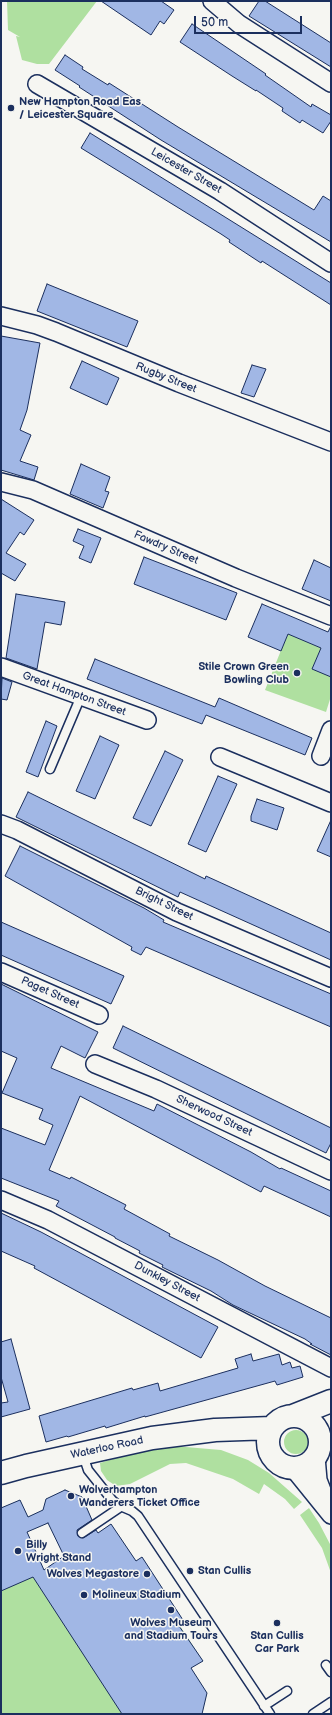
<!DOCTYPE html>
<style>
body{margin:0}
#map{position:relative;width:332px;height:1715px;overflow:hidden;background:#f6f6f2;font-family:"Balsamiq Sans",sans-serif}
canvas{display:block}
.frame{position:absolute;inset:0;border:2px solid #1b2f5e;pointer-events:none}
.scale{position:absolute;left:194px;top:16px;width:108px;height:18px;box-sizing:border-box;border:2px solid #1b2f5e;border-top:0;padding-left:5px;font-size:12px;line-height:14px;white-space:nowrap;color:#1b2f5e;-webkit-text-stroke:3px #f6f6f2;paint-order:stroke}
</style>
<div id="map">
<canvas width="332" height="1715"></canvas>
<div class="frame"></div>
<div class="scale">50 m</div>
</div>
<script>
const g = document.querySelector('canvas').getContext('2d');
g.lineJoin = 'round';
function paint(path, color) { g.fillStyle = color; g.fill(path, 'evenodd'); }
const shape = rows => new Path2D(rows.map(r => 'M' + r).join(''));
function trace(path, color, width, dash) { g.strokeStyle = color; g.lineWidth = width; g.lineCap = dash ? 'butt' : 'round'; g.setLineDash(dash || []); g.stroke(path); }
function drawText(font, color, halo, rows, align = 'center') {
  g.font = font + ' "Balsamiq Sans",sans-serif'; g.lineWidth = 3; g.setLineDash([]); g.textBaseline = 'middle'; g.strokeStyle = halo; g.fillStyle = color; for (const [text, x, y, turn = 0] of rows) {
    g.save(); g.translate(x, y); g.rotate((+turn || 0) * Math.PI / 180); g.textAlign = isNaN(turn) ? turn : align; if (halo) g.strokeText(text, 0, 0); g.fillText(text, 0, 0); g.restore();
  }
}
paint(shape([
 [7,1,97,1,49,64,37,64,22,60,16,36,20,37,8,30],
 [288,633,321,648,331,677,331,696,326,712,265,690],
 '284 1442a12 12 0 1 1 24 0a12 12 0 1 1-24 0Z',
 [174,1446,221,1450,248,1460,269,1473,302,1502,294,1509,285,1499,264,1484,259,1494,233,1479,186,1463,170,1464,130,1484,116,1486,107,1480,101,1471,100,1463,139,1451],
 [65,1490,82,1497,93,1522,56,1539,48,1523,27,1532,44,1570,111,1524,136,1561,142,1557,183,1620,178,1623,203,1661,191,1668,207,1693,202,1714,1,1714,1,1508,20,1500,28,1517,43,1510,46,1499],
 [309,1508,319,1523,331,1546,331,1573,322,1548,300,1515]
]), '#afe0a0');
const building = shape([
 [101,1,161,1,174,10,164,24,160,21,151,35,101,1],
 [259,1,265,1,331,43,331,67,249,16,259,1],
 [192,24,266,74,265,75,311,107,312,104,331,115,331,121,323,133,302,120,300,123,282,111,283,108,256,90,256,91,232,76,180,42,192,24],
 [65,55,83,67,82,69,108,85,109,83,178,127,314,210,323,196,331,201,331,242,161,140,79,87,80,86,55,70,65,55],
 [90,133,331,283,331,305,262,261,261,263,229,242,230,240,221,234,81,148,90,133],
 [47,284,138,321,127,347,37,311,47,284],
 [1,336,40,343,27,410,20,430,31,435,20,461,38,467,34,480,1,470,1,336],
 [82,361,119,378,107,405,70,388,82,361],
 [252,365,266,369,254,397,241,393,252,365],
 [81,464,110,477,105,491,109,492,103,508,70,494,81,464],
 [1,499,34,520,24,535,20,532,6,553,26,564,15,581,1,573,1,499],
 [78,529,101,538,91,563,79,558,84,546,73,541,78,529],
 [144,557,237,593,226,620,134,584,144,557],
 [314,560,331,568,331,601,302,589,314,560],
 [16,594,65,602,61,625,45,622,37,669,6,658,16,594],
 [262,604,328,632,331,626,331,677,312,669,321,648,288,634,281,651,248,637,262,604],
 [95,659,215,707,219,698,312,738,305,755,206,715,202,724,87,679,95,659],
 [2,678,12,682,7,700,1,699,2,678],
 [46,721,57,726,38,777,26,772,46,721],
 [100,736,119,745,95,799,76,791,100,736],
 [165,751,183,760,151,826,133,818,165,751],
 [218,776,237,784,206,852,188,844,218,776],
 [28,792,205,879,206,876,331,933,331,960,180,892,178,897,16,817,28,792],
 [257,799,284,808,277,830,251,821,251,816,257,799],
 [331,820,331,857,317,851,331,820],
 [20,846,144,908,164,920,163,922,331,994,331,1027,146,947,141,955,131,950,132,947,5,876,20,846],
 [1,922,124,976,111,1004,1,955,1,922],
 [1,984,98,1032,85,1058,61,1046,51,1068,154,1111,157,1104,251,1152,280,1169,281,1168,331,1191,331,1217,264,1186,261,1192,80,1096,49,1170,70,1179,71,1177,126,1205,124,1209,170,1234,169,1236,218,1260,265,1286,331,1318,331,1355,310,1344,312,1344,305,1339,233,1305,211,1291,162,1267,163,1265,139,1253,140,1251,115,1238,115,1237,56,1206,59,1201,1,1178,1,1128,45,1145,53,1125,39,1119,43,1109,2,1093,17,1058,1,1051,1,984],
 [123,1026,331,1128,331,1143,326,1153,113,1048,123,1026],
 [1,1213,41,1232,218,1327,201,1358,34,1268,35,1266,1,1251,1,1213],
 [11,1339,30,1409,1,1417,1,1403,8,1402,1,1377,1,1342,11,1339],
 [251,1354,253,1361,279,1354,282,1365,290,1362,292,1368,300,1366,303,1377,277,1385,275,1381,145,1417,145,1416,106,1428,105,1426,68,1437,67,1436,46,1442,39,1416,132,1388,133,1390,158,1383,160,1391,238,1368,235,1359,251,1354],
 [65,1490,82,1497,92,1520,77,1530,78,1536,83,1538,96,1530,98,1533,111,1524,136,1561,142,1557,183,1620,177,1623,203,1661,191,1668,207,1693,202,1714,122,1714,33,1577,1,1591,1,1508,20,1500,28,1517,43,1510,46,1499,65,1490],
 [48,1523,64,1556,44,1570,27,1532,48,1523]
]);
paint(building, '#a1b7e5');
trace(building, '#1b2f5e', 1);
const lane = shape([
 [50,769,81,696],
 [83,1455,88,1470,112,1500,118,1505,132,1511,138,1516,270,1714],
 [82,1533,122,1506],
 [326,1665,331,1672],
 [264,1706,287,1691],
 [313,1714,331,1702]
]);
const street = shape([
 [212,1,239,24,331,83],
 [37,84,220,191,331,263],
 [1,316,37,325,56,332,179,383,331,442],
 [1,482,33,490,236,578,331,616],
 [1,667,147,720],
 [321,756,331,730],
 [220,757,331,803],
 [1,824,17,830,177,912,331,978],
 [1,972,99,1015],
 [95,1064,156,1089,331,1171],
 [1,1200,48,1220,331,1368],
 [316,1457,318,1480,326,1501],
 [293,1468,331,1515]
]);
const secondary = shape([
 [293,1416,331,1401],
 '268 1442a26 26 0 1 1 52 0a26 26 0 1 1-52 0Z',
 [1,1473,26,1466,152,1438,215,1430,272,1428]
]);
trace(lane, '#1b2f5e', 11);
trace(street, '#1b2f5e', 20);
trace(secondary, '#1b2f5e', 25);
trace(lane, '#f6f6f2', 8);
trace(street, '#f6f6f2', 17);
trace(secondary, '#f6f6f2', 22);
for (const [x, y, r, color] of [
 [11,108,4,"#1b2f5e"],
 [297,673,4,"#1b2f5e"],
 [71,1496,4,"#1b2f5e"],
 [18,1551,4,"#1b2f5e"],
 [190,1571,4,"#1b2f5e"],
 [147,1574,4,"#1b2f5e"],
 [84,1595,4,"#1b2f5e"],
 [171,1610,4,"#1b2f5e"],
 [277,1623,4,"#1b2f5e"]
]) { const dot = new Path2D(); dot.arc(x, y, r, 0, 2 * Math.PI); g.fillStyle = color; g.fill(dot); trace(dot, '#f6f6f2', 1.5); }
drawText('bold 11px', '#1b2f5e', '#f6f6f2', [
 ["New Hampton Road Eas",19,102],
 ["/ Leicester Square",19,115],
 ["Stile Crown Green",289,667,"right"],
 ["Bowling Club",289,680,"right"],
 ["Wolverhampton",79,1490],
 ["Wanderers Ticket Office",79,1503],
 ["Billy",26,1545],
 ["Wright Stand",26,1558],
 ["Stan Cullis",198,1571],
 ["Wolves Megastore",139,1574,"right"],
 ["Molineux Stadium",92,1595],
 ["Wolves Museum",171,1623,"center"],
 ["and Stadium Tours",171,1636,"center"],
 ["Stan Cullis",277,1636,"center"],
 ["Car Park",277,1649,"center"]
], 'left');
drawText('11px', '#1b2f5e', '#f6f6f2', [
 ["Leicester Street",186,171,30],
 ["Rugby Street",166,378,22],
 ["Fawdry Street",166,548,23],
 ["Great Hampton Street",74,694,20],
 ["Bright Street",164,904,26],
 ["Paget Street",50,993,24],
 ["Sherwood Street",214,1116,25],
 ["Dunkley Street",167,1282,28],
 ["Waterloo Road",107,1448,-12]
]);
</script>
